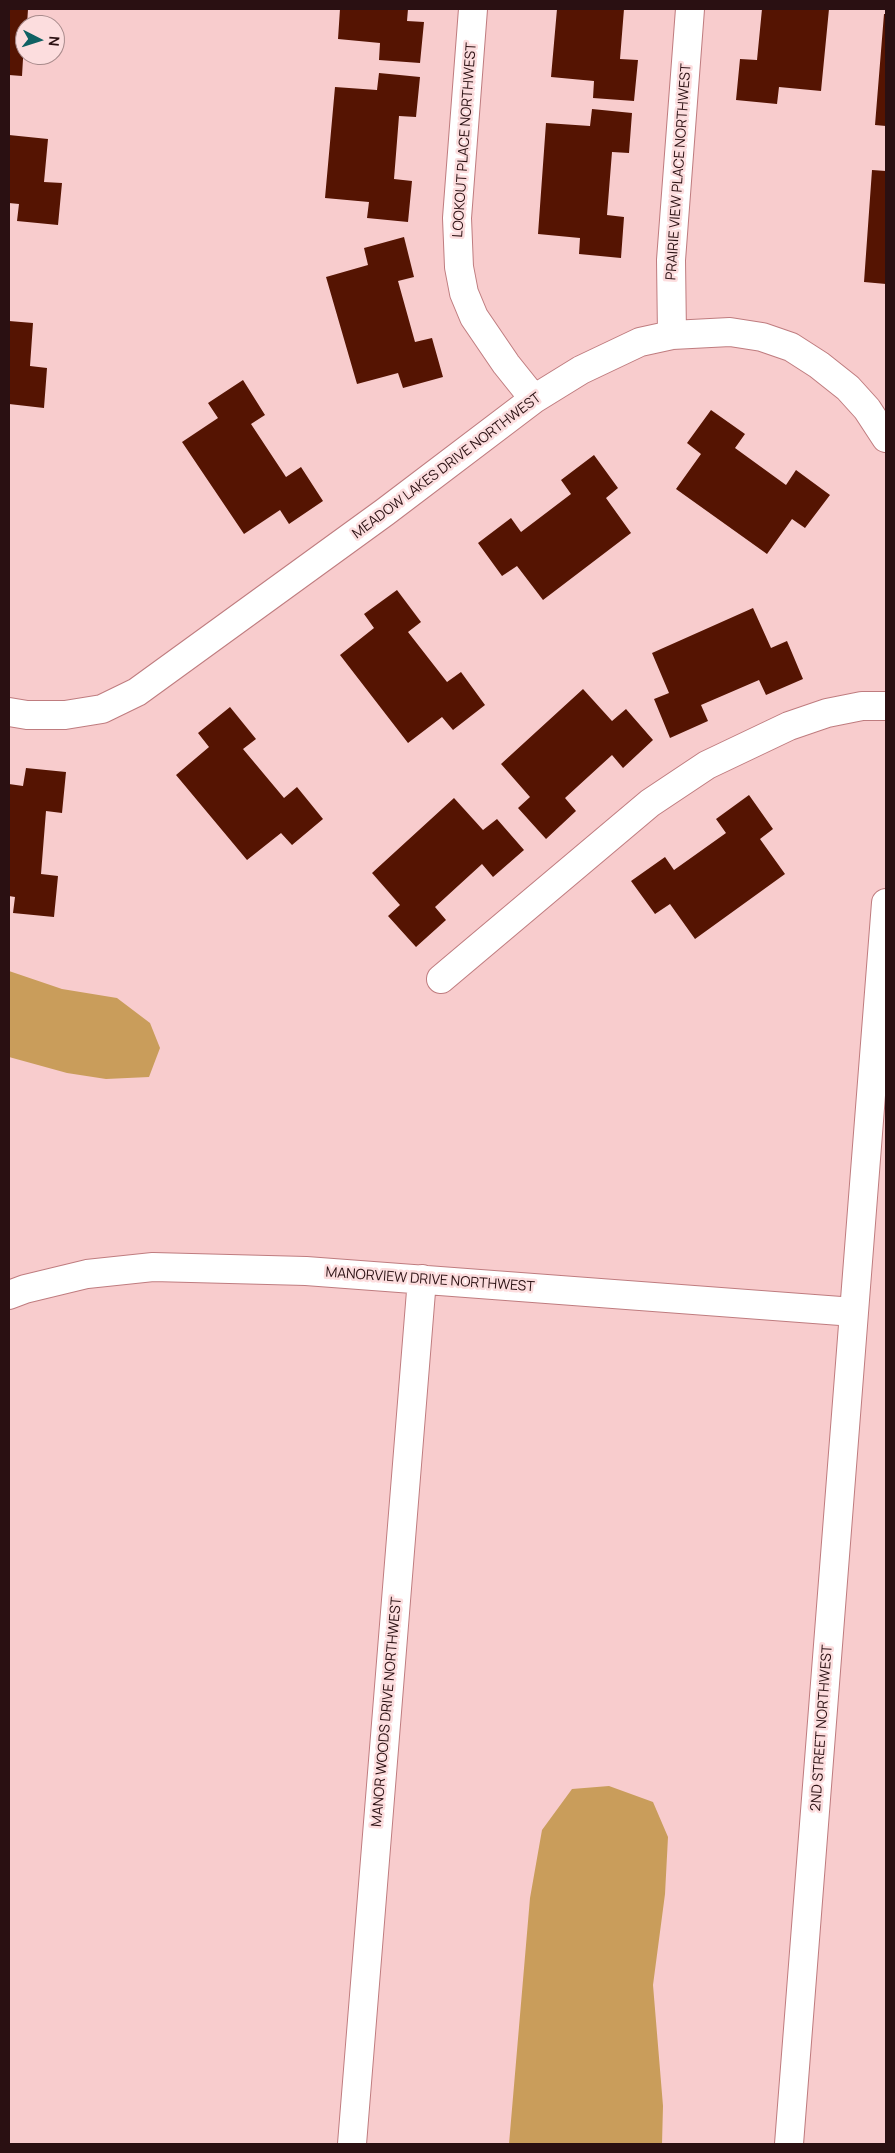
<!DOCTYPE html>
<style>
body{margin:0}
#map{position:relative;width:895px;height:2153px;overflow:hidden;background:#f8cccd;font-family:Manrope,sans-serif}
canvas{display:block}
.frame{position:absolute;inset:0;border:10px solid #2a1012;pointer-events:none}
.north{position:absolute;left:15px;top:15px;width:50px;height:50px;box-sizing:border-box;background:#fcddde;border:1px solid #a88b8c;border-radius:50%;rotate:95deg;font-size:14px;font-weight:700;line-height:20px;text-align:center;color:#2a1012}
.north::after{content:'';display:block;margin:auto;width:18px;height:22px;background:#106163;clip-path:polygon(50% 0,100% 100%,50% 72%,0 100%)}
</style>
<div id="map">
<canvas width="895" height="2153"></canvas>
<div class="frame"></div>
<div class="north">N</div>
</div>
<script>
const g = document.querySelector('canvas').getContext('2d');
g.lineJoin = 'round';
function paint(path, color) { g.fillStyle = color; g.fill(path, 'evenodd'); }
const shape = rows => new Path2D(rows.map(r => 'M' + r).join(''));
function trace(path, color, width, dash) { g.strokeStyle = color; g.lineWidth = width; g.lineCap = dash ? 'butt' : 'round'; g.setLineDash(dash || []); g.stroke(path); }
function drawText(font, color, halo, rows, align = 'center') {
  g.font = font + ' Manrope,sans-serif'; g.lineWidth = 5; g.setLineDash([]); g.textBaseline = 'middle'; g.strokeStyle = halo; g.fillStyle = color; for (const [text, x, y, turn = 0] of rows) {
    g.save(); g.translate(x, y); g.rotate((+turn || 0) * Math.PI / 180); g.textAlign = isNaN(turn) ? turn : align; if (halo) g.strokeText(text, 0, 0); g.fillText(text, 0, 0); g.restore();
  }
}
paint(shape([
 [9,971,62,989,117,998,150,1023,160,1048,149,1077,106,1079,67,1073,9,1057],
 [609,1786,653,1802,668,1837,665,1894,653,1985,663,2106,662,2144,509,2144,530,1898,542,1830,572,1789]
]), '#c99d5b');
paint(shape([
 [9,9,28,9,27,25,25,25,22,76,9,75],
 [340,9,408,9,407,21,424,22,420,63,379,60,380,43,338,39],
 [557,9,624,9,620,59,638,60,634,101,593,98,594,81,551,77],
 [762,9,829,9,821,91,779,87,777,104,736,100,740,59,757,60],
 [884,14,886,14,886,126,875,125],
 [379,73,420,77,416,117,399,116,394,179,412,181,408,222,367,218,369,202,325,198,335,87,377,90],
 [592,109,632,113,629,153,612,152,607,215,624,217,621,258,579,254,580,238,538,234,546,123,590,126],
 [9,135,48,139,44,182,62,183,58,225,17,221,19,204,9,203],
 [872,170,886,171,886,284,864,282],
 [404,237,414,277,398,281,415,342,432,338,443,377,403,388,398,373,357,384,326,277,368,265,364,248],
 [9,321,33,323,30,366,47,368,44,408,9,404],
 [243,380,265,415,251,424,286,477,301,467,323,501,289,524,280,510,244,534,182,442,218,418,208,403],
 [711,410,745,434,735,448,786,485,796,470,830,495,805,528,792,519,767,554,676,489,701,454,687,443],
 [594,455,618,488,606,498,631,533,543,600,517,566,502,576,478,543,511,518,521,532,571,494,561,480],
 [397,590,421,622,408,632,447,682,461,672,485,705,453,730,442,717,408,743,340,655,374,628,364,614],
 [753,608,771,648,787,641,803,679,766,695,759,680,701,705,708,721,670,738,654,699,669,693,652,653],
 [583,689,612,721,626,709,653,740,623,768,612,755,565,798,576,811,546,839,518,808,530,797,501,764],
 [230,707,256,739,243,749,284,798,297,787,323,819,292,845,281,833,247,860,176,775,209,747,198,733],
 [26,768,66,772,62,813,46,811,41,874,58,876,54,917,13,913,15,897,9,896,9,784,23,786],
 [749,795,773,829,760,839,785,874,695,939,670,904,655,914,631,881,665,857,674,870,726,833,716,819],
 [454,798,483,830,497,819,524,850,493,877,482,864,435,907,446,920,416,947,388,916,400,905,372,873]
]), '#551402');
const minor = shape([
 [473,9,457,218,459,267,464,293,474,317,506,364,534,399],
 [672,335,671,260,690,9],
 [9,712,27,715,65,715,102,709,137,692,385,512,534,399,581,370,640,342,672,335,730,332,762,337,791,347,819,365,848,388,867,409,886,438],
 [441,979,650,803,707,765,789,726,827,713,862,706,886,706],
 [9,1295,25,1289,87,1274,153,1267,306,1271,854,1312],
 [352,2144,422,1279],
 [789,2144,886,903]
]);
trace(minor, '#bf7c7f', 30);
trace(minor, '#fff', 28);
drawText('14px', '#2a1012', '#fcddde', [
 ["LOOKOUT PLACE NORTHWEST",465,140,-86],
 ["PRAIRIE VIEW PLACE NORTHWEST",679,172,-86],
 ["MEADOW LAKES DRIVE NORTHWEST",447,466,-37],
 ["MANORVIEW DRIVE NORTHWEST",430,1280,4],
 ["MANOR WOODS DRIVE NORTHWEST",387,1712,-85],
 ["2ND STREET NORTHWEST",822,1728,-86]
]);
</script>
